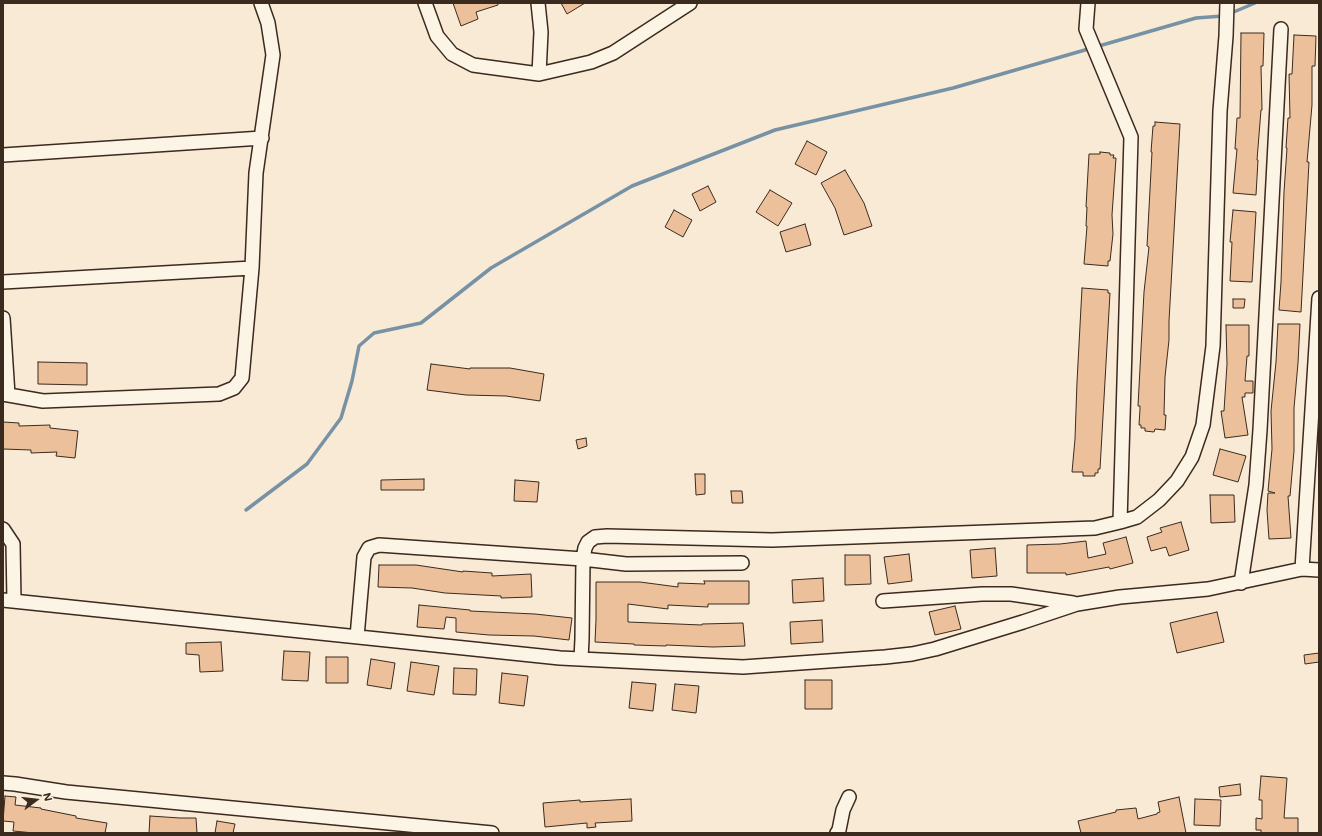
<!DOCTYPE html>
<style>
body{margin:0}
#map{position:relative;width:1322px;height:836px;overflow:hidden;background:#f9ead6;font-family:Mali,sans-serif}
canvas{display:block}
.frame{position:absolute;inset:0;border:4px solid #3b2a1e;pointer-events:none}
.north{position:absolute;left:16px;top:780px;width:40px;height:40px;-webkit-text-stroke:3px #fcf5e5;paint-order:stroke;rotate:75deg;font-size:11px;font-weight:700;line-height:16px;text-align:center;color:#3b2a1e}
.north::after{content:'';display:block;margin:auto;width:14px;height:18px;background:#3b2a1e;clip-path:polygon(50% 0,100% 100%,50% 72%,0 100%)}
</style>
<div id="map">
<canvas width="1322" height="836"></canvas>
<div class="frame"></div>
<div class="north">N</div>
</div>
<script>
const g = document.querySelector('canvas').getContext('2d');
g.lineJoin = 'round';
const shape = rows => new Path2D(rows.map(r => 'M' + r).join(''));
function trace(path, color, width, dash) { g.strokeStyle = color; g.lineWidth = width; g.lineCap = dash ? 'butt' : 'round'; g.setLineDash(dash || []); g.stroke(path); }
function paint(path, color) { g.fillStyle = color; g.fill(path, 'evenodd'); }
trace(shape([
 [1229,14,1255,3],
 [246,510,307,464,341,418,352,381,359,346,374,333,421,323,491,268,632,186,775,130,953,88,1196,18,1223,16]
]), '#7692a4', 3.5);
const building = shape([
 [453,3,498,3,498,5,476,12,478,19,461,26,453,3],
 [561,3,585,3,567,14,561,3],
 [1241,33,1264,33,1263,66,1261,66,1262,110,1261,110,1257,160,1258,160,1256,195,1233,193,1237,149,1235,149,1237,118,1240,118,1241,33],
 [1294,35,1316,36,1315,66,1312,66,1312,105,1307,162,1309,162,1301,312,1279,310,1281,282,1284,192,1287,148,1286,148,1288,118,1290,118,1289,74,1292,74,1294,35],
 [1155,122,1180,124,1169,321,1169,340,1165,377,1164,415,1166,415,1165,430,1155,429,1154,432,1145,431,1145,428,1141,428,1141,425,1139,425,1140,409,1140,406,1138,406,1144,292,1149,247,1147,246,1152,152,1151,152,1153,126,1155,126,1155,122],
 [807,141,827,152,816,175,795,164,807,141],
 [1100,152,1110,153,1110,155,1114,155,1113,158,1116,158,1112,215,1113,234,1110,261,1108,261,1108,266,1084,264,1087,226,1086,226,1087,207,1086,207,1089,154,1100,154,1100,152],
 [845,170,864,203,872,226,844,235,835,208,821,183,845,170],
 [708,186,716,202,700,211,692,194,708,186],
 [770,190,792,203,778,226,756,212,770,190],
 [674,210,692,220,683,237,665,227,674,210],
 [1233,210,1256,212,1252,282,1230,281,1232,242,1230,242,1233,210],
 [805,224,811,245,786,252,780,232,805,224],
 [1082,288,1108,290,1108,293,1110,293,1100,469,1098,469,1098,473,1095,473,1095,476,1083,476,1083,472,1072,472,1075,439,1077,382,1082,288],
 [1233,299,1245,299,1244,308,1233,308,1233,299],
 [1278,324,1300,324,1298,363,1294,408,1294,451,1290,496,1288,496,1291,538,1269,539,1267,510,1268,493,1275,493,1268,491,1272,449,1271,411,1276,362,1278,324],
 [1226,325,1249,325,1249,356,1247,356,1245,381,1253,381,1253,393,1245,393,1245,397,1242,397,1248,435,1225,438,1221,411,1224,411,1227,364,1226,325],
 [38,362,87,363,87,385,38,384,38,362],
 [431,364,470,369,470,368,510,368,544,374,540,401,506,396,466,395,427,390,431,364],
 [3,422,19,423,19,426,50,425,50,428,78,431,75,458,56,456,57,452,31,453,31,450,3,449,3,422],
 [586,438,587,446,578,449,576,440,586,438],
 [1220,449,1246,456,1238,482,1213,475,1220,449],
 [695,474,705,474,705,494,696,495,695,474],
 [424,479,424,490,381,490,381,480,424,479],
 [515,480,539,482,537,502,514,501,515,480],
 [731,491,742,491,743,503,732,503,731,491],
 [1210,495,1234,495,1235,522,1211,523,1210,495],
 [1181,522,1189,550,1169,556,1166,547,1151,551,1147,537,1162,532,1160,528,1181,522],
 [1126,537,1133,563,1110,569,1109,567,1066,575,1066,573,1027,573,1027,545,1060,544,1086,541,1088,558,1106,554,1103,543,1126,537],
 [995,548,997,576,972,578,970,550,995,548],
 [909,554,912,581,888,584,884,557,909,554],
 [845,555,870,555,871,584,845,585,845,555],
 [379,565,416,565,463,572,463,571,492,573,492,576,531,574,532,597,501,598,501,596,445,593,412,588,378,587,379,565],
 [823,578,824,601,793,603,792,580,823,578],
 [704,581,749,581,749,604,708,604,708,607,668,605,668,609,628,604,628,622,702,625,702,624,743,623,745,646,713,647,666,645,666,646,634,645,634,644,595,642,596,620,596,582,640,582,678,587,678,583,705,584,704,581],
 [419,605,470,610,470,611,535,614,572,618,569,640,534,636,489,635,456,632,456,618,446,617,444,629,417,627,419,605],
 [955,606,961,629,935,635,929,612,955,606],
 [1217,612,1224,642,1177,653,1170,623,1217,612],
 [822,620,823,642,791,644,790,622,822,620],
 [221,642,223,671,200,672,199,655,186,654,186,643,221,642],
 [284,651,310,652,308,681,282,680,284,651],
 [1319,653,1319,662,1305,664,1304,655,1319,653],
 [326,657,348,657,348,683,326,683,326,657],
 [371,659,395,663,391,689,367,685,371,659],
 [411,662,439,666,434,695,407,691,411,662],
 [454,668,477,669,476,695,453,694,454,668],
 [502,673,528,676,524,706,499,703,502,673],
 [805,680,832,680,832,709,805,709,805,680],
 [632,682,656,684,653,711,629,708,632,682],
 [675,684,699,686,696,713,672,710,675,684],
 [1261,776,1287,778,1284,818,1298,818,1298,833,1261,833,1261,830,1256,830,1256,818,1262,819,1262,800,1259,800,1261,776],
 [1240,784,1241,795,1220,797,1219,787,1240,784],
 [5,796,16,797,15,805,41,808,41,809,76,816,76,818,107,823,105,833,34,833,13,831,14,822,3,821,5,796],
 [1179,797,1186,833,1081,833,1078,821,1116,812,1116,810,1136,808,1138,819,1157,814,1157,813,1160,812,1158,802,1179,797],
 [631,799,632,821,595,823,596,827,587,828,587,823,545,827,543,803,580,800,580,802,631,799],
 [1195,799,1221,800,1220,826,1194,825,1195,799],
 [150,816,180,818,196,818,197,833,149,833,150,816],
 [217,821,235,824,233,833,215,833,217,821]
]);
paint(building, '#ecc09b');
trace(building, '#3b2a1e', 1);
const minor = shape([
 [425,3,437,36,452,54,473,65,539,74,591,62,613,53,690,3],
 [538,3,541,32,539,74],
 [1088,3,1086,29,1131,137,1120,522],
 [3,155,262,138],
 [3,282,252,268],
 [1319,298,1302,569,1319,570],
 [3,318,8,395],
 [3,394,43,401,219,394,234,388,242,378,252,268,256,173,273,55,268,23,261,3],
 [3,529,13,544,14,601],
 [1241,583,1256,485,1260,430,1281,29],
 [3,600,560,658,743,667,885,657,912,654,935,649,1023,622,1077,604,1120,597,1208,589,1302,569],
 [883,601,982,594,1011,594,1073,603],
 [357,637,364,557,369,548,379,545,583,559,585,548,588,542,595,537,607,536,772,540,1095,528,1120,522,1137,517,1159,500,1177,481,1192,457,1203,425,1213,346,1220,111,1226,36,1227,3],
 [581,659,582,639,583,559,626,564,742,563],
 [3,783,15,784,66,792,492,833],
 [837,833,839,830,843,810,849,797]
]);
trace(minor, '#3b2a1e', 16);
trace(minor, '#fcf5e5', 13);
</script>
